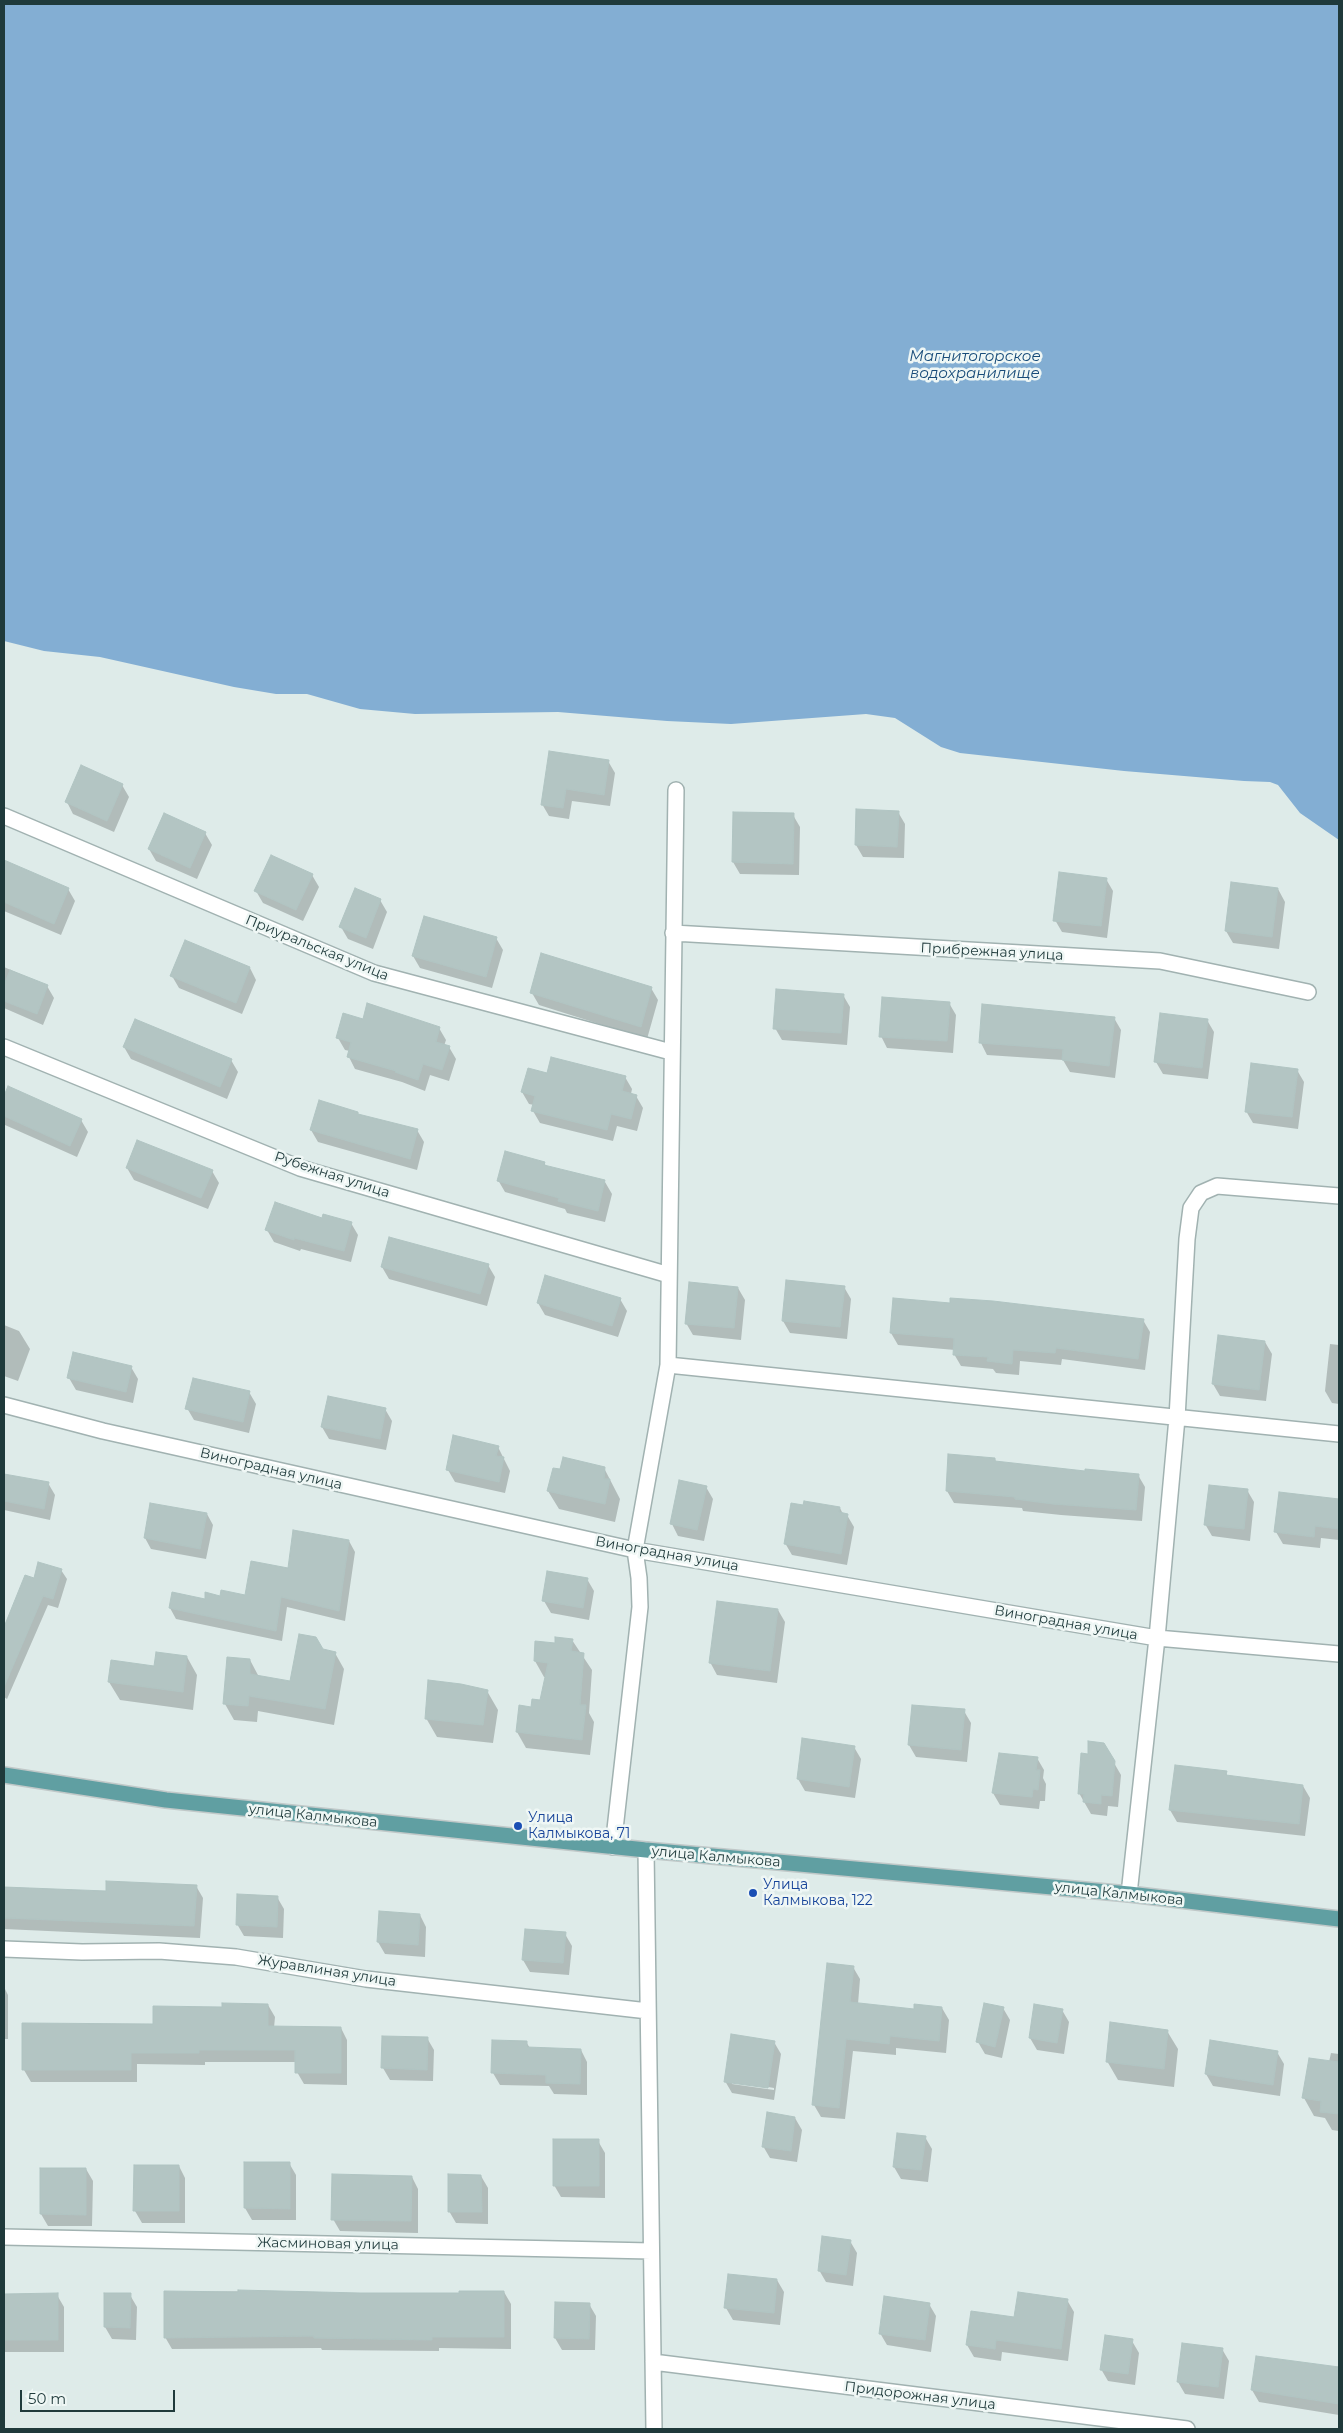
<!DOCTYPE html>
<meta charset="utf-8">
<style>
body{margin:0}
#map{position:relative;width:1343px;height:2433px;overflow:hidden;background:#deebe9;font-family:Montserrat,sans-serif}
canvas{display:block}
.frame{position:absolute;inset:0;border:5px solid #1f3a3b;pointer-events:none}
.scale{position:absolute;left:20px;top:2390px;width:155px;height:22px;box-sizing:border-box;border:2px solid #1f3a3b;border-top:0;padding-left:6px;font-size:15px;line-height:18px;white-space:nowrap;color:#1f3a3b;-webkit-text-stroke:4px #eff7f5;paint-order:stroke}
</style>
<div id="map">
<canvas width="1343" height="2433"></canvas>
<div class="frame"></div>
<div class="scale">50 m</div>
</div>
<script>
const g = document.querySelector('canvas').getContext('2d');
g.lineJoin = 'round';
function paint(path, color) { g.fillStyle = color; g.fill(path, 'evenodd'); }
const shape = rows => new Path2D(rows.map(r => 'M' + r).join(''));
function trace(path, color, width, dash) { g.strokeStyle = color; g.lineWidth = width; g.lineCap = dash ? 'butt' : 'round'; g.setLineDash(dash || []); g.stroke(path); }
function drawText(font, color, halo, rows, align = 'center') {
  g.font = font + ' Montserrat,sans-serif'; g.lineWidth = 5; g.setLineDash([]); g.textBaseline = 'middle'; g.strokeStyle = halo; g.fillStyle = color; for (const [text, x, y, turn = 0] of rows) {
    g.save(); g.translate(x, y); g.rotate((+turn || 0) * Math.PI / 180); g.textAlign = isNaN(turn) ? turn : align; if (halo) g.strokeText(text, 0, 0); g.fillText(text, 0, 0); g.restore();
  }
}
paint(shape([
 [4,4,1339,4,1339,840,1300,813,1278,785,1270,782,1244,781,1124,771,960,753,941,747,895,718,866,714,731,724,667,721,558,712,415,714,360,709,307,694,276,694,234,687,100,657,44,651,4,641]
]), '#83aed3');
paint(shape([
 [608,761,615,773,610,806,572,801,569,819,549,816,542,804],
 [122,785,129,797,114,832,73,814,67,802],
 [898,812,905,824,904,858,863,857,856,845],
 [793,815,800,827,799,875,740,874,733,862],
 [205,833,212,845,197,879,156,861,149,849],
 [5,862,68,889,75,901,61,935,4,911],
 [312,875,319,887,303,921,263,903,256,891],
 [1106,879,1113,891,1107,938,1062,932,1055,920],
 [1278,889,1285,902,1279,949,1233,943,1226,931],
 [380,900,387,912,373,949,348,939,341,927],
 [496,938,503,950,492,988,420,968,413,956],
 [4,967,47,986,54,998,43,1025,4,1008],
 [250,968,256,980,242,1014,179,988,172,976],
 [651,988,658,1000,647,1039,539,1005,532,993],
 [843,995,850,1007,847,1045,782,1040,775,1028],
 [949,1003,956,1015,953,1053,887,1048,881,1036],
 [983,1005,1114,1018,1121,1030,1115,1078,1070,1072,1063,1060,987,1055,981,1043],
 [363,1020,439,1028,446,1040,444,1046,449,1047,456,1059,449,1081,430,1075,425,1091,402,1082,355,1069,349,1057,350,1051,345,1050,338,1038],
 [1207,1020,1214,1032,1208,1079,1163,1074,1156,1062],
 [124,1047,231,1060,238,1072,227,1099,131,1059],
 [1297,1070,1304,1082,1298,1129,1253,1123,1246,1111],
 [548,1075,625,1077,632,1089,631,1094,636,1096,643,1108,637,1131,617,1126,613,1141,540,1123,533,1111,534,1105,529,1104,522,1092],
 [9,1087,81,1120,88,1132,77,1157,5,1125,4,1100],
 [357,1113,359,1115,417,1130,424,1142,417,1170,318,1142,311,1130],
 [544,1163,547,1167,605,1182,612,1194,605,1222,567,1213,565,1209,505,1192,498,1180],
 [127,1168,212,1171,219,1183,208,1209,134,1180],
 [323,1220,351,1223,358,1235,351,1262,301,1249,300,1251,274,1242,267,1230],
 [488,1265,495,1277,487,1306,389,1279,382,1267],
 [844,1287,851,1299,847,1339,790,1333,783,1321],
 [738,1288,745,1300,741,1340,693,1335,686,1323],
 [620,1299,627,1311,618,1337,545,1315,538,1303],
 [1143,1320,1150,1332,1145,1370,1062,1359,1061,1365,1020,1361,1019,1375,996,1373,993,1369,961,1366,954,1354,955,1350,898,1345,891,1333],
 [4,1325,19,1331,30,1349,18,1381,4,1376],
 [1265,1342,1272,1354,1266,1401,1220,1396,1213,1384],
 [1330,1344,1339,1345,1339,1404,1332,1403,1325,1391],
 [131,1367,138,1379,133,1403,76,1390,69,1378],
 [249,1392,256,1404,249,1433,194,1420,187,1408],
 [385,1409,392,1421,386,1450,329,1439,322,1427],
 [498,1447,510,1471,505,1493,455,1482,448,1470],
 [995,1459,996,1462,1086,1472,1138,1475,1145,1487,1142,1521,1061,1515,1023,1511,1022,1508,954,1503,947,1491],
 [604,1468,620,1499,615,1522,559,1509,548,1491,561,1471],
 [4,1476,48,1483,55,1495,50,1520,4,1510],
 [706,1487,713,1499,704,1541,678,1536,672,1524],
 [1247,1490,1254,1502,1250,1541,1212,1536,1205,1524],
 [1280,1493,1339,1501,1339,1540,1321,1538,1320,1548,1283,1544,1276,1532],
 [840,1508,843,1514,847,1515,854,1527,847,1565,792,1555,785,1543],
 [207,1514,213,1525,206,1559,151,1549,145,1538],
 [349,1541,355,1552,345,1621,287,1607,282,1641,176,1619,170,1608,173,1593,206,1600,246,1596,289,1570],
 [61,1570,67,1579,58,1608,48,1605,7,1699,4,1697,4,1627,26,1577,35,1579],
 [587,1579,594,1591,589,1620,551,1613,544,1601],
 [778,1610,785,1622,777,1683,717,1675,710,1662],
 [572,1640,592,1670,589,1713,594,1722,590,1755,526,1748,517,1732,532,1709,541,1702,546,1677,544,1677,535,1661,557,1645],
 [323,1651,335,1653,344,1669,334,1725,258,1711,257,1722,234,1720,225,1704,250,1660,259,1677,291,1682],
 [187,1657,197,1675,193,1710,120,1700,109,1682],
 [487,1691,498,1710,493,1743,437,1737,426,1718],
 [913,1706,964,1711,971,1723,967,1762,916,1757,909,1745],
 [1103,1744,1121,1775,1118,1807,1108,1806,1107,1816,1091,1814,1079,1793,1089,1755],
 [854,1747,861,1759,855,1798,805,1791,798,1779],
 [1000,1754,1037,1758,1044,1770,1043,1778,1046,1784,1045,1801,1040,1801,1039,1809,1000,1805,993,1793],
 [1226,1773,1228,1777,1303,1786,1310,1798,1305,1836,1177,1822,1170,1810],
 [196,1886,203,1898,200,1938,4,1929,4,1887,108,1892],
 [277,1897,284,1909,283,1938,244,1936,237,1924],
 [420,1915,426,1927,425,1957,385,1954,378,1942],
 [565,1934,572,1946,569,1975,530,1972,523,1960],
 [853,1967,860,1979,858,2004,915,2010,942,2008,949,2020,946,2053,896,2048,896,2055,853,2051,845,2119,821,2117,814,2105],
 [4,1987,8,1995,8,2039,4,2039],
 [268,2005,275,2017,274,2028,341,2028,347,2040,347,2085,304,2084,297,2072,297,2062,205,2062,205,2065,137,2064,137,2082,31,2082,24,2070,154,2025],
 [1003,2008,1010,2020,1002,2058,985,2054,978,2042],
 [1062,2010,1069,2022,1064,2054,1037,2050,1030,2038],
 [1167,2031,1178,2049,1174,2087,1118,2080,1107,2061],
 [427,2038,434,2050,433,2081,390,2080,383,2068],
 [526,2042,530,2048,581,2050,587,2062,587,2095,554,2094,549,2086,500,2085,493,2073],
 [774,2042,781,2054,774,2100,732,2093,725,2081],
 [732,2081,774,2088,774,2090,732,2084],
 [1211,2042,1277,2052,1284,2064,1280,2096,1213,2086,1206,2074],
 [1331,2053,1339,2054,1339,2131,1332,2130,1325,2118,1314,2116,1304,2098,1329,2062],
 [795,2118,802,2130,797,2162,770,2158,763,2146],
 [925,2137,932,2149,928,2182,901,2179,894,2167],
 [598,2141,605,2153,605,2198,561,2197,554,2185],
 [245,2163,289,2163,296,2175,296,2220,252,2220,245,2208],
 [179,2166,185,2178,185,2223,142,2223,135,2211],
 [86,2169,93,2181,92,2226,48,2226,41,2214],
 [481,2176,488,2188,488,2224,456,2223,449,2211],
 [412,2177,418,2189,418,2233,340,2231,333,2219],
 [850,2241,857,2253,853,2286,826,2282,819,2270],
 [777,2280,784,2292,780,2325,733,2320,726,2308],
 [283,2291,284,2293,460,2295,504,2292,511,2304,511,2349,439,2348,439,2351,322,2350,321,2348,172,2349,165,2337,166,2292],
 [105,2294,130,2295,137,2307,136,2340,112,2339,105,2327],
 [4,2295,57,2295,64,2307,64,2352,4,2352],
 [1067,2300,1074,2312,1068,2361,1002,2352,1001,2361,974,2357,967,2345,1015,2319],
 [589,2304,596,2316,595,2350,562,2350,555,2338],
 [929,2304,936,2316,931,2352,887,2345,880,2333],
 [1132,2341,1139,2353,1135,2385,1108,2381,1101,2369],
 [1222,2349,1229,2361,1224,2399,1185,2394,1178,2382],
 [1257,2358,1339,2368,1339,2415,1259,2402,1252,2390]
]), '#0003');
const building = shape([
 [549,751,609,760,604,795,566,789,563,808,541,805,549,751],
 [81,765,123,784,107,821,65,802,81,765],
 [856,809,899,811,897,847,855,845,856,809],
 [733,812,794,813,793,864,732,862,733,812],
 [164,813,206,832,190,868,148,849,164,813],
 [271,855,313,874,296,910,254,891,271,855],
 [4,860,69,888,54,924,4,902,4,860],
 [1059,872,1107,878,1101,926,1053,921,1059,872],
 [1231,882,1278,888,1272,937,1225,931,1231,882],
 [355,888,381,899,366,938,339,927,355,888],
 [424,916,497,937,486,977,412,956,424,916],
 [185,940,250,967,236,1003,170,976,185,940],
 [541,953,652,987,641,1027,530,993,541,953],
 [10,970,48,985,37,1014,4,1001,4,985,10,970],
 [776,989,844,994,841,1033,773,1029,776,989],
 [882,997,950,1002,947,1041,879,1037,882,997],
 [367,1003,440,1027,436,1042,450,1046,442,1070,423,1064,418,1080,395,1072,396,1071,347,1057,351,1042,336,1038,343,1013,363,1019,367,1003],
 [982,1004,1115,1017,1109,1066,1062,1060,1063,1049,979,1043,982,1004],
 [1160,1013,1208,1019,1202,1068,1154,1062,1160,1013],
 [135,1019,232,1059,220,1087,123,1047,135,1019],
 [551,1057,626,1076,622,1091,637,1095,631,1119,611,1114,607,1130,531,1111,535,1096,521,1092,528,1068,547,1073,551,1057],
 [1251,1063,1298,1069,1292,1117,1245,1112,1251,1063],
 [8,1086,82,1119,70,1146,4,1116,4,1096,8,1086],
 [319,1100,358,1112,358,1114,418,1129,410,1159,310,1130,319,1100],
 [137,1140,213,1170,201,1198,126,1168,137,1140],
 [505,1151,545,1162,544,1165,605,1180,598,1211,558,1201,559,1198,497,1181,505,1151],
 [275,1202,322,1218,323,1214,352,1222,344,1251,294,1238,294,1240,265,1230,275,1202],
 [389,1237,489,1264,480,1294,381,1267,389,1237],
 [545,1275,621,1298,612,1326,537,1303,545,1275],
 [786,1280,845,1286,840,1327,782,1321,786,1280],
 [689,1282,738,1287,734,1328,685,1324,689,1282],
 [893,1298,950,1303,950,1298,993,1301,1144,1319,1138,1359,1056,1348,1055,1353,1013,1350,1012,1364,987,1361,988,1357,953,1355,954,1338,890,1333,893,1298],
 [1218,1335,1265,1341,1259,1390,1212,1384,1218,1335],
 [73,1352,132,1366,126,1392,67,1378,73,1352],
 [193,1378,250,1391,243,1422,185,1409,193,1378],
 [328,1396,386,1408,380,1439,321,1427,328,1396],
 [453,1435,499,1446,496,1456,504,1457,499,1482,446,1470,453,1435],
 [948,1454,995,1458,995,1461,1085,1471,1085,1469,1139,1474,1136,1510,1053,1504,1015,1499,1015,1497,946,1491,948,1454],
 [563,1457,605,1467,604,1479,610,1479,605,1504,547,1491,553,1468,560,1469,563,1457],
 [4,1474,49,1482,44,1509,4,1501,4,1474],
 [679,1480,707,1486,697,1530,670,1524,679,1480],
 [1209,1485,1248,1489,1244,1529,1204,1525,1209,1485],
 [1279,1492,1339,1499,1339,1529,1315,1526,1314,1537,1274,1532,1279,1492],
 [804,1501,840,1507,839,1512,848,1514,841,1554,784,1544,791,1503,803,1505,804,1501],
 [150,1503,207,1513,200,1549,144,1538,150,1503],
 [293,1530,349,1540,339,1611,281,1597,276,1631,169,1608,172,1592,205,1599,205,1592,220,1596,221,1590,245,1595,251,1561,288,1568,293,1530],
 [38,1562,62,1569,53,1599,43,1596,4,1687,4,1627,25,1575,34,1578,38,1562],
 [547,1571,588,1578,583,1608,542,1601,547,1571],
 [717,1601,778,1609,770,1671,709,1663,717,1601],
 [299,1634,316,1637,323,1649,336,1652,325,1709,249,1696,248,1706,223,1704,227,1657,250,1659,250,1674,290,1681,299,1634],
 [555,1637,573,1639,571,1651,584,1653,580,1705,586,1705,582,1740,516,1732,519,1705,531,1707,532,1699,540,1700,548,1663,534,1661,535,1641,555,1643,555,1637],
 [156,1652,187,1656,183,1692,108,1682,111,1660,154,1666,156,1652],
 [428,1680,461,1684,488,1690,483,1725,425,1719,428,1680],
 [912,1705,965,1709,961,1750,908,1745,912,1705],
 [802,1738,855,1746,849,1787,797,1779,802,1738],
 [1088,1741,1104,1743,1115,1761,1112,1796,1101,1795,1101,1804,1083,1802,1084,1794,1078,1794,1081,1753,1088,1754,1088,1741],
 [999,1753,1038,1757,1036,1770,1040,1770,1038,1790,1033,1789,1032,1797,992,1793,999,1753],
 [1175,1765,1227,1771,1226,1775,1303,1785,1299,1824,1169,1810,1175,1765],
 [106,1881,197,1885,194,1926,4,1918,4,1887,106,1891,106,1881],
 [237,1894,278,1896,277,1927,236,1925,237,1894],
 [379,1911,420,1914,418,1945,377,1942,379,1911],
 [525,1929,566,1932,563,1963,522,1960,525,1929],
 [827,1963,854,1966,850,2002,914,2009,914,2004,942,2007,939,2041,890,2036,889,2044,846,2039,839,2108,812,2105,827,1963],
 [222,2003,268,2004,268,2026,341,2027,341,2073,295,2073,295,2050,199,2050,199,2053,131,2053,131,2070,22,2070,22,2023,153,2024,153,2006,222,2007,222,2003],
 [984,2003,1004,2007,995,2047,976,2042,984,2003],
 [1034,2004,1063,2009,1057,2043,1029,2038,1034,2004],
 [1110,2022,1168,2030,1164,2069,1106,2062,1110,2022],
 [731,2034,775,2041,768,2088,724,2082,731,2034],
 [382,2036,428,2037,427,2070,381,2068,382,2036],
 [492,2040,527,2041,527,2047,581,2049,580,2084,546,2083,546,2075,491,2073,492,2040],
 [1210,2040,1278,2051,1273,2085,1205,2074,1210,2040],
 [1309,2058,1339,2062,1339,2114,1320,2112,1321,2101,1302,2098,1309,2058],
 [767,2112,795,2117,791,2151,762,2147,767,2112],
 [897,2133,926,2136,921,2170,893,2167,897,2133],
 [553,2139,599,2139,599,2186,553,2186,553,2139],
 [244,2162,290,2162,290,2209,244,2208,244,2162],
 [134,2165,179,2165,179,2211,133,2211,134,2165],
 [40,2168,86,2168,86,2215,40,2214,40,2168],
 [332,2174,412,2176,411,2221,331,2220,332,2174],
 [448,2174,481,2175,482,2212,448,2212,448,2174],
 [822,2236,851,2240,846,2275,818,2271,822,2236],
 [728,2274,777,2279,774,2313,724,2308,728,2274],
 [238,2290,360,2293,459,2293,459,2291,504,2291,504,2337,432,2337,432,2340,314,2338,314,2336,164,2338,164,2291,238,2292,238,2290],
 [1018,2292,1068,2299,1061,2349,996,2340,995,2349,966,2345,971,2311,1014,2317,1018,2292],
 [58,2293,58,2340,4,2340,4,2294,58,2293],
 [104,2293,131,2293,130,2328,104,2327,104,2293],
 [884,2296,930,2303,925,2340,879,2334,884,2296],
 [555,2302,590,2303,589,2339,554,2338,555,2302],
 [1105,2335,1133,2339,1128,2374,1100,2370,1105,2335],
 [1182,2343,1223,2348,1218,2387,1177,2382,1182,2343],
 [1256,2356,1339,2367,1339,2404,1251,2390,1256,2356]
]);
paint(building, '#b3c5c3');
trace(building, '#b0c4c2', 1);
const minor = shape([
 [4,816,374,973,671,1052],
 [673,933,1160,961,1308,992],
 [4,1047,300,1168,669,1275],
 [668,1365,1339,1434],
 [4,1405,103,1431,635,1550,1157,1638,1339,1654],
 [613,1847,640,1607,639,1578,635,1550,668,1365,676,790],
 [646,1850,654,2429],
 [1129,1894,1157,1638,1177,1418,1187,1239,1191,1208,1201,1193,1217,1186,1339,1196],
 [4,1949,82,1952,159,1951,236,1957,366,1979,648,2011],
 [4,2237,651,2251],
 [653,2362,1187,2429]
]);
const major = shape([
 [4,1775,166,1800,646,1850,1129,1894,1339,1919]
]);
trace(minor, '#a1b2b1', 18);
trace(major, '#c0c8c8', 18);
trace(minor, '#fff', 15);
trace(major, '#609fa2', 15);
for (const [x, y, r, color] of [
 [518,1826,5,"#1a4fb4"],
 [753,1893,5,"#1a4fb4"]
]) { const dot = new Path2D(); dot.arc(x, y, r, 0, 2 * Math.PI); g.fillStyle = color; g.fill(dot); trace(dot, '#eff7f5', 2); }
drawText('14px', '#1f3a3b', '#eff7f5', [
 ["Приуральская улица",317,948,22],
 ["Прибрежная улица",992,952,3],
 ["Рубежная улица",332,1175,18],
 ["Виноградная улица",271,1469,13],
 ["Виноградная улица",667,1554,10],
 ["Виноградная улица",1066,1623,10],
 ["улица Калмыкова",313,1816,6],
 ["улица Калмыкова",716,1857,5],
 ["улица Калмыкова",1119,1894,6],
 ["Журавлиная улица",327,1971,9],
 ["Жасминовая улица",328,2244,1],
 ["Придорожная улица",920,2396,7]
]);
drawText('14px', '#164399', '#eff7f5', [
 ["Улица",528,1818],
 ["Калмыкова, 71",528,1834],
 ["Улица",763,1885],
 ["Калмыкова, 122",763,1901]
], 'left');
drawText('italic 15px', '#174b79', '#eff7f5', [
 ["Магнитогорское",975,357],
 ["водохранилище",975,374]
]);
</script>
